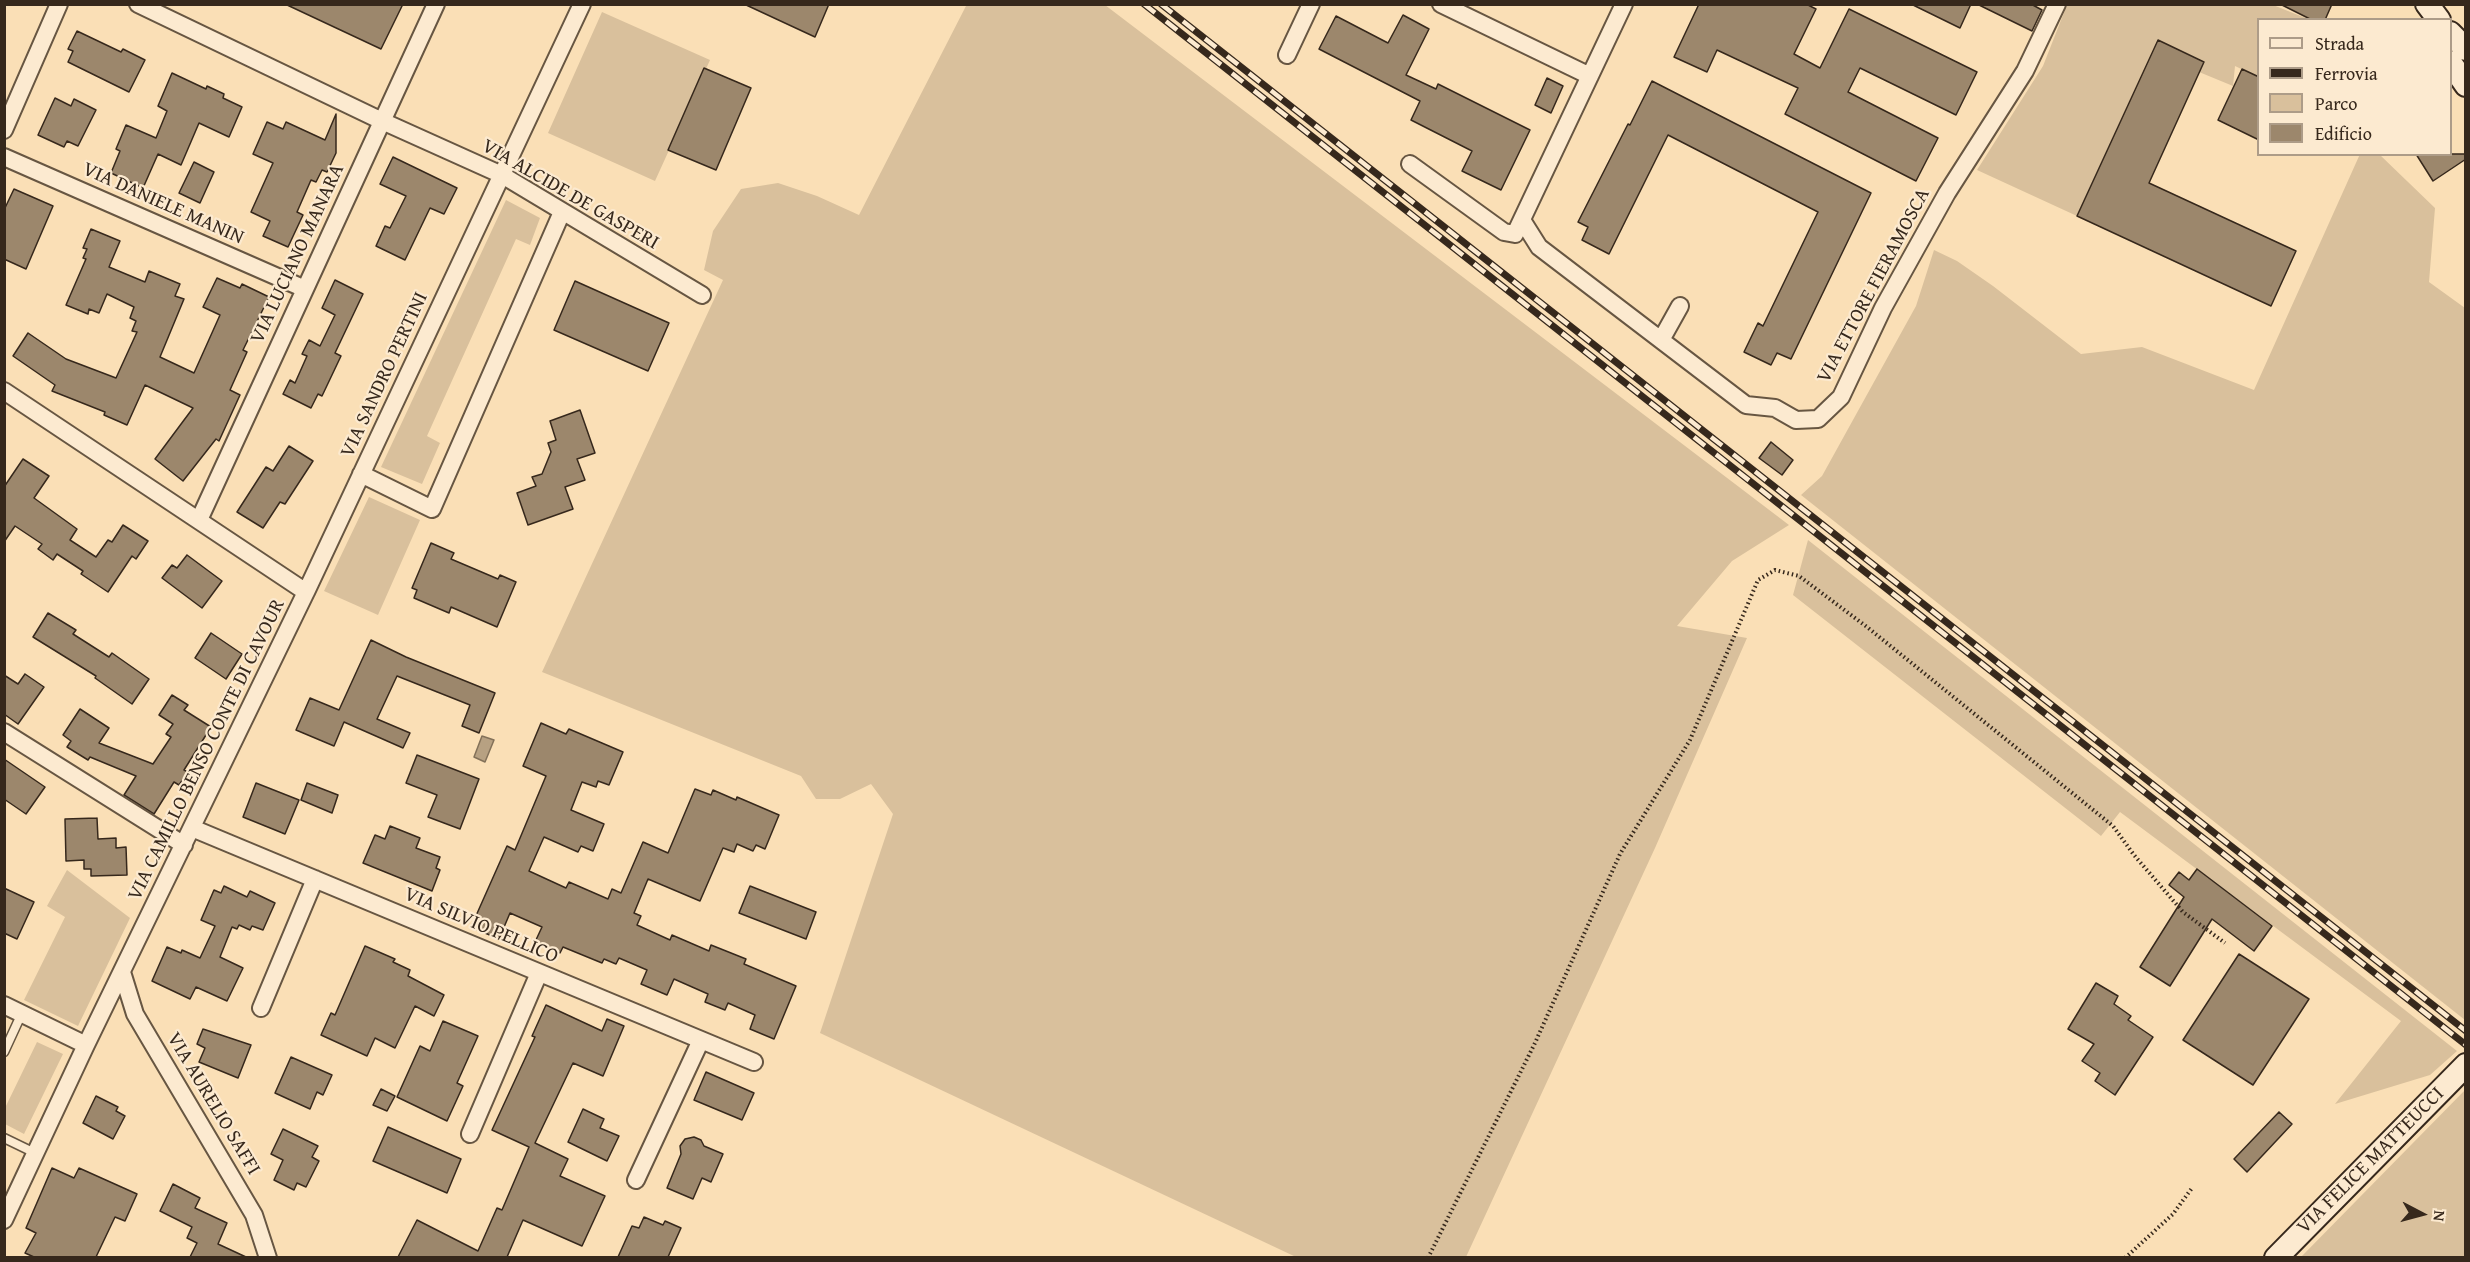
<!DOCTYPE html>
<style>
body{margin:0}
#map{position:relative;width:2470px;height:1262px;overflow:hidden;background:#fadfb6;font-family:"Gentium Book Plus",serif}
canvas{display:block}
.frame{position:absolute;inset:0;border:6px solid #36281c;pointer-events:none}
.legend{position:absolute;left:2257px;top:18px;width:195px;height:138px;box-sizing:border-box;background:#fcead0;border:2px solid #ad9c88;margin:0;padding:8px 10px;list-style:none;font-size:18px;color:#36281c}
.legend li{display:flex;align-items:center;gap:12px;height:30px}
.legend b{width:30px;border:2px solid #ad9c88}
.north{position:absolute;left:2392px;top:1184px;width:60px;height:60px;-webkit-text-stroke:4px #fcead0;paint-order:stroke;rotate:96deg;font-size:16px;font-weight:700;line-height:24px;text-align:center;color:#36281c}
.north::after{content:'';display:block;margin:auto;width:21px;height:27px;background:#36281c;clip-path:polygon(50% 0,100% 100%,50% 72%,0 100%)}
</style>
<div id="map">
<canvas width="2470" height="1262"></canvas>
<div class="frame"></div>
<ul class="legend">
<li><b style="height:8px;background:#fcead0"></b>Strada</li>
<li><b style="height:8px;background:#36281c"></b>Ferrovia</li>
<li><b style="height:16px;background:#d9c09c"></b>Parco</li>
<li><b style="height:16px;background:#9c876c"></b>Edificio</li>
</ul>
<div class="north">N</div>
</div>
<script>
const g = document.querySelector('canvas').getContext('2d');
g.lineJoin = 'round';
function paint(path, color) { g.fillStyle = color; g.fill(path, 'evenodd'); }
const shape = rows => new Path2D(rows.map(r => 'M' + r).join(''));
function trace(path, color, width, dash) { g.strokeStyle = color; g.lineWidth = width; g.lineCap = dash ? 'butt' : 'round'; g.setLineDash(dash || []); g.stroke(path); }
function drawText(font, color, halo, rows, align = 'center') {
  g.font = font + ' "Gentium Book Plus",serif'; g.lineWidth = 4.5; g.setLineDash([]); g.textBaseline = 'middle'; g.strokeStyle = halo; g.fillStyle = color; for (const [text, x, y, turn = 0] of rows) {
    g.save(); g.translate(x, y); g.rotate((+turn || 0) * Math.PI / 180); g.textAlign = isNaN(turn) ? turn : align; if (halo) g.strokeText(text, 0, 0); g.fillText(text, 0, 0); g.restore();
  }
}
paint(shape([
 [967,4,1105,5,1789,525,1732,561,1677,626,1747,638,1655,848,1466,1257,1296,1257,820,1033,893,814,871,784,840,799,816,799,801,776,542,672,723,280,704,270,713,231,741,189,778,183,817,196,859,215],
 [2067,5,2273,5,2308,19,2258,20,2258,77,2235,66,2233,86,2199,72,2204,61,2157,40,2077,216,1977,170,2043,66],
 [602,12,710,60,655,181,548,133],
 [2360,154,2380,155,2435,208,2429,282,2465,308,2465,1020,1801,495,1822,476,1916,306,1934,250,1957,261,1993,286,2081,354,2142,347,2254,390],
 [506,200,540,218,530,245,516,239,427,436,440,443,422,484,381,467],
 [369,497,420,520,378,615,324,591],
 [1808,540,2457,1051,2430,1075,2335,1104,2401,1021,2120,812,2101,836,1793,595],
 [67,870,130,918,78,1026,24,1000,65,917,47,906],
 [37,1042,63,1054,24,1134,5,1124,5,1108],
 [2465,1090,2465,1257,2301,1257]
]), '#d9c09c');
const water = shape([
 [482,736,494,740,485,762,474,757,482,736]
]);
paint(water, '#b7a182');
trace(water, '#837159', 1.5);
const building = shape([
 [285,4,403,4,381,49,285,4],
 [744,4,829,4,815,37,744,4],
 [1699,4,1806,4,1816,9,1794,54,1820,68,1849,9,1977,72,1956,115,1860,68,1848,92,1938,138,1916,181,1785,114,1798,88,1717,50,1707,72,1674,57,1699,4],
 [1911,4,1971,4,1960,28,1911,4],
 [1977,4,2031,4,2042,10,2032,31,1977,4],
 [2280,4,2332,4,2325,20,2312,20,2280,4],
 [1403,15,1429,29,1406,75,1436,89,1438,84,1530,130,1501,190,1462,171,1472,151,1411,120,1420,101,1319,49,1336,16,1388,43,1403,15],
 [77,31,121,52,123,49,145,60,129,92,68,62,73,51,68,49,77,31],
 [2158,40,2204,62,2149,183,2296,251,2271,306,2077,216,2158,40],
 [704,68,751,88,716,170,668,150,704,68],
 [2242,69,2259,77,2259,140,2218,120,2242,69],
 [172,73,206,89,207,86,224,94,223,98,242,107,229,137,199,123,181,165,158,154,143,188,111,173,120,151,116,149,126,125,156,138,167,111,158,106,172,73],
 [1547,78,1563,86,1551,113,1535,105,1547,78],
 [1652,81,1871,193,1791,359,1777,353,1771,365,1744,352,1758,323,1763,326,1818,212,1668,135,1609,254,1582,240,1588,227,1578,222,1628,124,1630,125,1652,81],
 [55,98,71,106,74,99,96,110,78,146,67,141,64,147,38,135,55,98],
 [336,114,336,153,327,172,322,170,316,182,311,180,297,212,303,215,288,247,263,236,270,221,251,212,273,163,253,154,267,122,283,129,286,122,325,140,336,114],
 [2416,154,2466,154,2466,159,2433,181,2416,154],
 [393,157,457,188,444,214,430,208,405,260,376,246,385,226,390,228,406,196,380,184,393,157],
 [194,162,214,172,200,203,179,193,194,162],
 [14,189,53,206,26,269,4,259,4,210,14,189],
 [91,229,120,241,109,267,145,282,149,271,180,284,175,296,184,299,160,357,194,373,220,315,203,307,217,278,240,288,242,284,269,297,243,350,247,352,230,390,240,395,219,441,216,439,183,481,155,459,193,408,145,385,127,425,104,415,105,412,52,391,55,385,13,356,28,333,66,359,116,378,137,332,132,331,136,321,130,318,134,307,107,294,99,313,89,309,88,314,66,305,86,259,83,258,87,249,83,248,91,229],
 [335,280,363,294,335,353,341,356,322,396,318,394,311,408,283,394,290,380,295,383,307,356,302,354,309,340,320,346,335,315,322,308,335,280],
 [575,281,669,323,648,371,554,330,575,281],
 [580,410,595,453,577,459,585,480,565,487,573,509,528,525,517,493,536,486,532,477,542,474,551,452,548,443,556,440,550,421,580,410],
 [1771,442,1793,460,1782,475,1759,458,1771,442],
 [289,446,313,461,285,504,280,502,263,528,237,512,266,467,273,471,289,446],
 [23,459,49,476,34,498,77,529,70,540,96,557,108,540,112,542,123,525,148,541,136,559,132,556,108,592,81,574,83,571,57,554,53,560,38,549,42,544,15,526,4,542,4,487,23,459],
 [431,543,454,553,451,559,498,579,500,575,516,582,497,627,451,607,449,613,414,598,417,590,412,588,431,543],
 [187,555,222,581,202,608,162,578,172,565,177,568,187,555],
 [48,613,76,630,73,634,109,657,112,653,149,679,132,704,95,678,96,676,33,637,48,613],
 [211,633,242,654,226,679,195,658,211,633],
 [371,640,406,657,495,693,479,733,462,726,470,705,397,676,377,719,410,733,403,748,344,722,334,746,296,730,310,698,339,710,371,640],
 [25,674,44,687,18,724,4,714,4,675,18,684,25,674],
 [172,695,188,705,184,710,211,727,184,770,188,772,179,785,174,782,154,814,124,795,136,776,90,757,88,760,67,747,71,741,63,735,80,709,109,728,99,743,153,764,171,737,166,734,173,724,159,715,172,695],
 [541,723,566,734,569,729,623,752,609,785,598,781,596,787,582,782,571,810,604,824,593,851,581,846,578,852,544,837,529,871,566,888,569,882,608,899,612,889,621,893,643,842,668,853,695,789,711,795,713,790,736,800,737,797,779,815,765,849,756,845,753,851,737,844,734,852,723,848,700,901,648,879,634,913,641,916,637,925,670,940,672,935,709,951,711,945,746,959,744,964,796,986,774,1039,750,1029,755,1015,728,1003,725,1010,705,1002,708,994,674,979,667,995,641,984,647,970,619,958,616,964,604,959,602,963,563,947,560,953,535,942,542,927,510,913,499,939,471,927,507,846,515,850,546,776,523,766,541,723],
 [417,755,479,779,460,829,428,817,437,795,406,783,417,755],
 [4,759,45,787,26,814,4,799,4,759],
 [256,783,299,800,285,834,243,817,256,783],
 [307,783,338,795,332,813,301,800,307,783],
 [97,818,98,839,116,838,116,848,126,847,127,875,91,876,91,869,84,869,84,860,66,861,65,819,97,818],
 [390,826,420,838,416,848,440,857,436,868,440,870,432,891,363,863,375,835,385,839,390,826],
 [2197,869,2272,926,2254,951,2212,919,2170,986,2140,967,2184,897,2169,885,2179,872,2189,880,2197,869],
 [224,886,247,897,250,891,275,903,263,930,252,926,250,930,239,925,237,929,232,927,220,957,243,968,227,1001,196,987,190,999,152,981,167,947,181,953,182,950,200,958,215,926,201,920,214,890,221,893,224,886],
 [750,886,816,912,806,939,739,913,750,886],
 [4,888,34,902,17,939,4,933,4,888],
 [365,946,395,959,393,962,410,970,408,976,444,995,434,1016,415,1006,395,1048,375,1038,367,1056,321,1035,331,1013,335,1015,365,946],
 [2239,954,2309,999,2253,1085,2183,1040,2239,954],
 [2096,983,2118,996,2114,1004,2131,1016,2128,1020,2153,1037,2115,1095,2095,1081,2100,1073,2082,1061,2094,1044,2068,1029,2096,983],
 [546,1005,602,1031,607,1019,624,1026,603,1076,573,1063,535,1143,568,1159,560,1176,605,1196,582,1246,523,1220,507,1257,398,1257,417,1220,478,1251,497,1208,502,1210,529,1147,492,1130,535,1037,532,1036,546,1005],
 [443,1021,478,1036,457,1083,463,1086,447,1121,397,1097,420,1046,430,1051,443,1021],
 [203,1029,251,1045,238,1078,199,1062,205,1048,197,1044,203,1029],
 [291,1057,332,1075,323,1095,317,1092,310,1109,275,1093,291,1057],
 [706,1072,754,1093,742,1120,694,1100,706,1072],
 [381,1089,395,1096,387,1111,373,1105,381,1089],
 [96,1096,118,1107,116,1111,125,1116,113,1139,83,1123,96,1096],
 [583,1109,604,1119,600,1128,619,1136,607,1161,568,1142,583,1109],
 [2279,1112,2292,1124,2247,1172,2234,1159,2279,1112],
 [388,1127,461,1159,447,1193,373,1161,388,1127],
 [283,1129,318,1146,312,1157,319,1161,306,1187,297,1183,294,1190,274,1180,283,1160,271,1154,283,1129],
 [694,1137,701,1140,704,1146,723,1154,711,1182,702,1178,693,1199,667,1188,681,1154,680,1146,685,1139,694,1137],
 [52,1168,74,1178,79,1168,137,1194,125,1221,115,1217,96,1257,34,1257,25,1253,36,1233,26,1228,52,1168],
 [173,1184,200,1198,195,1208,227,1223,218,1244,246,1257,190,1257,197,1243,187,1238,192,1227,160,1211,173,1184],
 [644,1217,663,1225,665,1221,681,1228,668,1257,618,1257,632,1226,639,1228,644,1217]
]);
paint(building, '#9c876c');
trace(building, '#36281c', 1.5);
const lane = shape([
 [4,1052,22,1013],
 [4,1138,35,1153]
]);
const street = shape([
 [138,4,382,121,502,175,702,295],
 [1441,4,1590,76],
 [1287,55,1311,4],
 [4,130,59,4],
 [4,157,305,289],
 [1410,164,1504,232,1515,234,1624,4],
 [1522,220,1539,247,1746,405,1775,408,1796,420,1818,419,1841,397,1883,308,1947,193,2025,71,2057,4],
 [1661,340,1680,306],
 [4,391,306,592,86,1045,4,1220],
 [361,474,432,509,562,212],
 [199,520,436,4],
 [306,592,582,4],
 [4,732,184,845],
 [192,828,754,1062],
 [122,972,135,1014,254,1215,268,1258],
 [4,1005,86,1045],
 [261,1008,315,879],
 [470,1134,539,973],
 [636,1180,701,1040]
]);
const secondary = shape([
 [2427,4,2439,20],
 [2450,33,2466,49],
 [2450,62,2466,85],
 [2276,1258,2466,1065]
]);
trace(lane, '#675642', 11);
trace(street, '#675642', 20);
trace(secondary, '#36281c', 26);
trace(shape([
 [1428,1258,1535,1043,1620,854,1690,740,1758,580,1775,570,1799,576,1867,627,2113,826,2134,855,2183,912,2225,943],
 [2125,1258,2173,1214,2192,1188]
]), '#36281c', 4, [1.5, 3]);
trace(lane, '#fcead0', 8);
trace(street, '#fcead0', 16);
trace(secondary, '#fcead0', 22);
const rail = shape([
 [1144,4,2466,1045],
 [1161,4,2466,1031]
]);
trace(rail, '#36281c', 7);
trace(rail, '#fcead0', 4.5, [14]);
drawText('20px', '#36281c', '#fcead0', [
 ["VIA ALCIDE DE GASPERI",570,195,30],
 ["VIA DANIELE MANIN",163,204,24],
 ["VIA LUCIANO MANARA",298,254,-65],
 ["VIA ETTORE FIERAMOSCA",1874,286,-62],
 ["VIA SANDRO PERTINI",385,375,-65],
 ["VIA CAMILLO BENSO CONTE DI CAVOUR",207,750,-64],
 ["VIA SILVIO PELLICO",481,926,23],
 ["VIA AURELIO SAFFI",213,1104,59],
 ["VIA FELICE MATTEUCCI",2371,1161,-45]
]);
</script>
